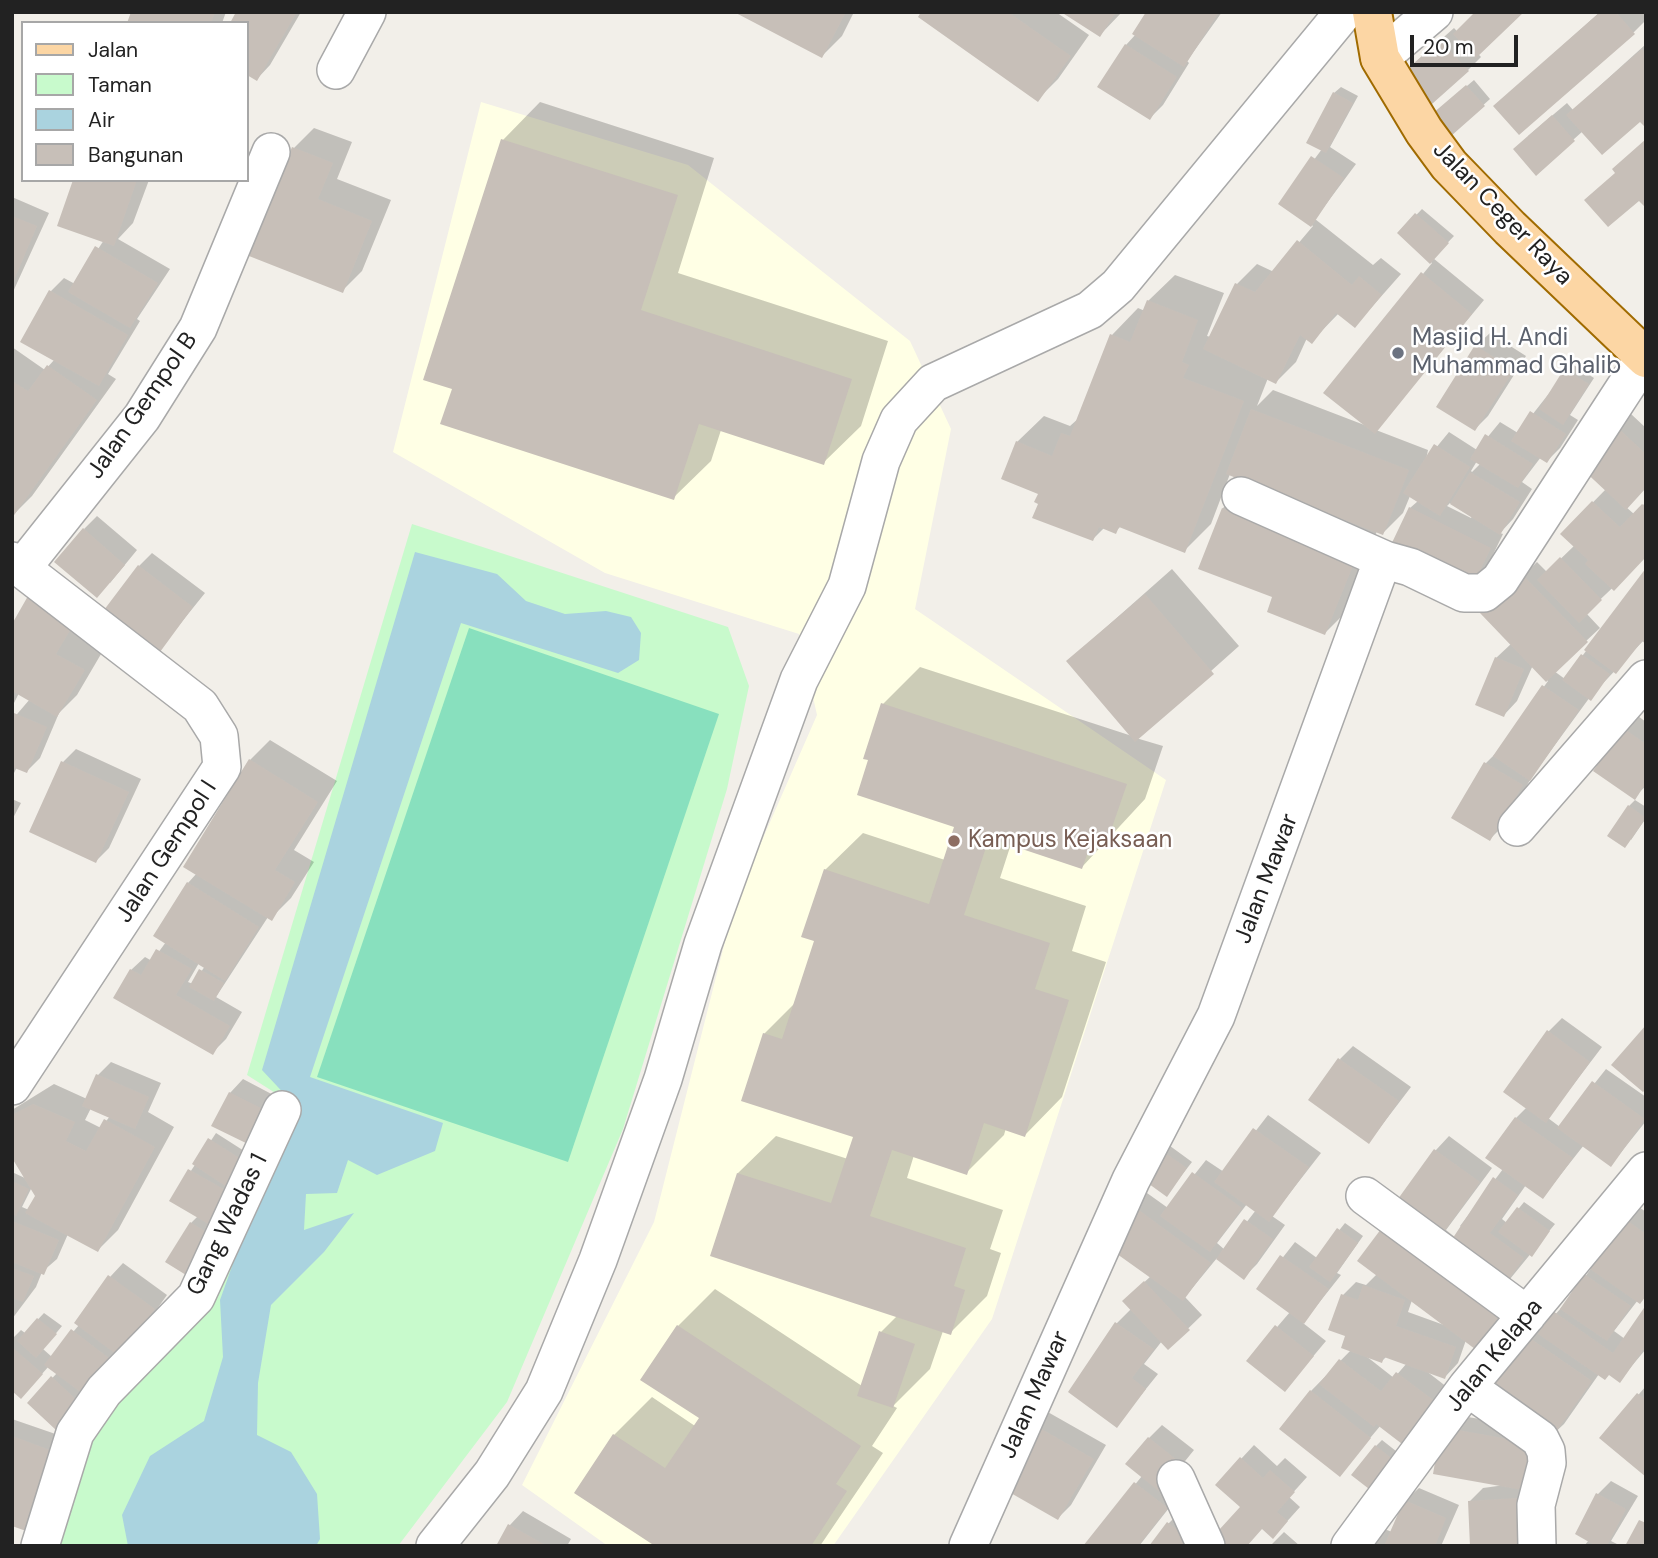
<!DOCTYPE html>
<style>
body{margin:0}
#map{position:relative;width:1658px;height:1558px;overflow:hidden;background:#f2efe9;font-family:"DM Sans",sans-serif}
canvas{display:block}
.frame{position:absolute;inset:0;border:14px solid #222;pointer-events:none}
.legend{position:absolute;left:21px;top:21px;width:228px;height:161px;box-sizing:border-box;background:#fff;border:2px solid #a7a7a7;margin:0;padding:9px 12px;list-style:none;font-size:21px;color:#222}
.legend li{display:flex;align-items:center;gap:14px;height:35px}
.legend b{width:35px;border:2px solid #a7a7a7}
.scale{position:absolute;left:1410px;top:35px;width:108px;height:32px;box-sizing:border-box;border:4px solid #222;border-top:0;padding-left:9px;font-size:21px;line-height:24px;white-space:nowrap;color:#222;-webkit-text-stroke:5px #fff;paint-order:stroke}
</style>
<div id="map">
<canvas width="1658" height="1558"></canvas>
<div class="frame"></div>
<ul class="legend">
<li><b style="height:9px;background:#fcd6a4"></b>Jalan</li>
<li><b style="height:19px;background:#c8facc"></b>Taman</li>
<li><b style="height:19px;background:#aad3df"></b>Air</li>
<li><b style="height:19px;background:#c7bfb8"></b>Bangunan</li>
</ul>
<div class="scale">20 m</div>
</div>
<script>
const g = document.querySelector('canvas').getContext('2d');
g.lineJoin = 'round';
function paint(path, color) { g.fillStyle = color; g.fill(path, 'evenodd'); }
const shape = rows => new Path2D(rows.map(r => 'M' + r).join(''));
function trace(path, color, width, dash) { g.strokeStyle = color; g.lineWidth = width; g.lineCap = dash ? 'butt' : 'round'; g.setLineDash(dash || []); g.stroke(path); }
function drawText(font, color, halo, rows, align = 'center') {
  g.font = font + ' "DM Sans",sans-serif'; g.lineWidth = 5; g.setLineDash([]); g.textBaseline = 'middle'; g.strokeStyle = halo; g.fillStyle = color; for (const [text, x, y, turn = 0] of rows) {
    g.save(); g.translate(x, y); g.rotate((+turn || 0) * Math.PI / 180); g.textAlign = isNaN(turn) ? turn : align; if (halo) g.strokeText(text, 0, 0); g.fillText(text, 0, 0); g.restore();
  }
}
paint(shape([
 [481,102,688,165,910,341,951,429,915,609,1166,780,992,1319,833,1546,608,1546,522,1485,654,1222,735,902,817,715,799,634,605,573,393,452]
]), '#ffffe5');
paint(shape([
 [412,524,728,627,749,686,727,789,623,1129,507,1402,398,1546,35,1546,73,1457,196,1297,280,1096,247,1075]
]), '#c8facc');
paint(shape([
 [469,628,719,714,568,1162,317,1077]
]), '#88e0be');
paint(shape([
 [415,552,497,574,526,601,565,614,606,611,631,617,641,633,639,660,618,673,461,623,310,1077,443,1123,435,1151,377,1175,348,1160,337,1193,306,1194,304,1230,354,1213,324,1252,271,1305,258,1383,257,1435,291,1452,317,1494,320,1539,316,1546,128,1546,122,1515,150,1456,204,1421,223,1357,220,1300,291,1101,262,1070]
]), '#aad3df');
paint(shape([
 [133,12,226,12,222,23,129,23],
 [238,12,301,12,270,65,257,79,247,73,247,23],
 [738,12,854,12,842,36,822,56],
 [923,12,1056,12,1089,35,1058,79,1038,99],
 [1064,12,1122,12,1100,35],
 [1148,12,1222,12,1187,61,1189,63,1163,105,1150,118,1126,45,1136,34],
 [1600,12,1646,12,1646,20,1634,32,1495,106],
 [1454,28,1481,57,1468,70,1410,67],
 [1646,44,1646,125,1640,119,1583,131,1536,173,1528,136,1567,103,1573,110],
 [1474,80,1490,99,1451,134,1441,108],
 [1341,87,1358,96,1330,147,1356,164,1315,219,1373,265,1381,258,1401,274,1355,326,1339,313,1311,342,1307,338,1296,362,1276,382,1268,378,1257,406,1273,390,1367,426,1326,392,1432,263,1399,233,1422,209,1454,236,1433,258,1484,300,1376,430,1428,450,1426,460,1449,432,1477,450,1500,422,1518,433,1572,364,1594,378,1570,415,1578,420,1560,448,1547,461,1541,457,1522,482,1532,489,1513,519,1500,533,1503,534,1484,573,1470,587,1410,508,1418,501,1410,496,1403,513,1383,533,1377,531,1345,613,1325,633,1274,596,1200,568,1223,508,1244,488,1314,516,1321,509,1230,474,1211,524,1184,551,1121,526,1115,532,1104,528,1093,539,1040,503,1040,493,1017,442,1044,416,1070,426,1080,417,1112,335,1138,308,1145,311,1148,301,1175,275,1224,293,1207,336,1211,337,1237,284,1257,264,1274,272,1313,226,1281,204,1322,149,1334,93],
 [1477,461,1481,463,1472,472,1471,471],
 [1450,503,1472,516,1471,518,1447,506],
 [540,102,714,158,678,273,888,341,861,426,823,463,721,430,711,461,673,498,503,140],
 [314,128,352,142,337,179,391,200,362,271,342,291,294,148],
 [74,180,149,180,133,223,118,239,170,269,137,319,140,321,108,374,116,379,32,496,12,516,12,347,45,370,55,359,51,291,64,278,75,284,104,240],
 [12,197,49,213,12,294],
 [1490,333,1526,356,1488,416,1475,429,1476,346],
 [1631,414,1646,428,1646,487,1626,507,1634,514,1646,502,1646,556,1586,613,1600,628,1554,671,1565,679,1586,651,1644,640,1590,697,1533,775,1503,826,1490,839,1486,763,1499,750,1548,681,1533,665,1517,701,1504,715,1496,658,1512,643,1483,614,1537,562,1547,572,1575,545,1562,534,1606,489,1581,465],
 [97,516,137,550,110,583,84,529],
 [152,553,205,593,160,649,139,566],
 [1172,569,1239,646,1136,738,1163,746,1145,799,1082,867,1011,844,1000,878,1086,906,1072,951,1106,962,1062,1097,1025,1135,1006,1128,1004,1135,966,1173,914,1155,907,1178,1003,1210,990,1249,1001,1253,987,1296,950,1333,943,1331,930,1369,893,1406,897,1408,872,1446,883,1453,820,1546,658,1546,576,1492,614,1435,652,1397,695,1426,701,1418,678,1326,715,1289,862,1386,881,1332,897,1316,712,1255,738,1173,776,1136,848,1159,855,1136,764,1034,795,1003,816,940,825,870,863,833,945,860,957,826,883,704,920,667,1132,736,1068,661],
 [93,601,75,633,104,649,77,695,59,713,40,758,27,771,17,767,12,777,12,720,30,699,19,693,12,707,12,627],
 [1638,716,1646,722,1646,786,1634,797,1624,730],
 [270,740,337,781,294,850,314,862,291,898,271,918,268,917,216,997,242,1012,226,1039,213,1052,131,970,145,957,152,961,166,942,188,883,197,873,250,760],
 [199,963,205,966,193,984,188,982],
 [76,749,141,779,109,848,96,861,63,762],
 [12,799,21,803,12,820],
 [1635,800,1646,807,1646,818,1631,840,1629,806],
 [1562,1018,1602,1047,1548,1118,1560,1127,1606,1069,1646,1097,1646,1121,1611,1165,1584,1145,1543,1197,1526,1185,1502,1219,1507,1223,1524,1202,1555,1224,1510,1279,1523,1289,1475,1347,1466,1340,1458,1363,1445,1377,1425,1370,1452,1391,1420,1432,1381,1425,1340,1474,1311,1391,1351,1350,1343,1295,1356,1282,1366,1285,1377,1274,1393,1210,1436,1150,1449,1136,1492,1168,1446,1230,1456,1238,1462,1228,1460,1226,1503,1169,1516,1118,1527,1107,1548,1032],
 [1412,1300,1444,1325,1408,1312],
 [1366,1356,1382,1361,1387,1356,1407,1363,1394,1378],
 [1353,1046,1411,1087,1369,1142,1340,1059],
 [111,1062,161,1083,148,1112,174,1127,118,1230,98,1250,68,1234,57,1259,42,1272,36,1287,12,1319,12,1172,27,1179,12,1154,12,1110,54,1084,87,1099,98,1075],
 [91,1108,110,1116,101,1128,85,1120],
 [32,1187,37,1196,29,1210,22,1207],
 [243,1079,281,1099,265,1131,230,1093],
 [1268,1115,1321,1153,1272,1216,1285,1225,1257,1264,1244,1277,1217,1258,1185,1297,1202,1315,1168,1348,1162,1341,1144,1364,1158,1374,1117,1425,1070,1392,1117,1323,1131,1309,1124,1301,1151,1276,1133,1206,1147,1193,1168,1208,1206,1160,1224,1172],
 [1247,1204,1256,1210,1225,1250,1217,1243],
 [216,1133,252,1156,192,1266,191,1223,198,1216,171,1201],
 [1166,1143,1192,1162,1167,1194,1140,1175],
 [1639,1207,1646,1212,1646,1296,1638,1300,1614,1331,1625,1339,1646,1308,1646,1349,1620,1380,1609,1373,1599,1374,1564,1424,1550,1437,1534,1546,1470,1501,1483,1488,1505,1485,1435,1473,1456,1415,1539,1429,1488,1394,1542,1324,1545,1326,1569,1299,1626,1220],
 [1345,1223,1363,1236,1337,1273,1341,1275,1303,1323,1326,1341,1285,1390,1248,1361,1290,1312,1258,1289,1295,1242,1317,1258],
 [123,1263,167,1295,134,1341,62,1421,29,1403,57,1373,49,1366,34,1383,15,1391,12,1396,12,1339,21,1330,25,1333,44,1313,62,1326,43,1349,52,1357,79,1325,110,1277],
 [1646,1386,1646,1475,1601,1438],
 [1046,1411,1106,1445,1071,1505,1058,1518,998,1483],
 [12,1419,70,1439,12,1524],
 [1162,1425,1194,1450,1173,1476,1180,1494,1139,1546,1085,1546,1142,1476,1149,1438],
 [1382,1440,1401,1455,1353,1474,1376,1446],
 [1254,1445,1277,1466,1285,1458,1307,1477,1289,1497,1300,1507,1273,1537,1242,1506,1241,1459],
 [1611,1481,1638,1496,1611,1541,1621,1546,1584,1546,1589,1540,1598,1494],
 [1419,1488,1459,1505,1441,1546,1367,1546,1382,1528,1392,1532,1405,1501],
 [1182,1510,1192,1546,1151,1546,1169,1523],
 [523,1511,571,1539,567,1546,498,1546,510,1525],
 [1284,1532,1300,1546,1270,1546]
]), '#0003');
paint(shape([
 [131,12,215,12,211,23,127,23],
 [236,12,297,12,257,81,247,75,247,23,230,23],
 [734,12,846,12,822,58],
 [921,12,1008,12,1071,56,1038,102,918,17],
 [1061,12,1116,12,1100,37],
 [1146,12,1219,12,1184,67,1132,34],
 [1475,12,1524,12,1476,58,1453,34],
 [1600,12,1616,12,1635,34,1519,135,1493,106],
 [1440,40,1469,71,1423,112,1395,80],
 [1125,44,1177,77,1150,120,1097,87],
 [1642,49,1646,54,1646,128,1640,122,1602,155,1566,115],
 [1466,85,1485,106,1451,136,1432,114],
 [1333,92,1353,103,1326,153,1306,143],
 [1552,115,1575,141,1536,176,1513,149],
 [501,139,678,195,641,310,852,379,824,465,699,424,674,500,440,424,452,389,423,380],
 [1646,139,1646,208,1639,201,1608,227,1584,200,1615,173,1612,169],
 [292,147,333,163,318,199,372,221,343,293,249,256],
 [1311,156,1344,178,1311,227,1278,204],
 [73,180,137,180,114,246,57,226],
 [1415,213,1449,243,1430,264,1397,233],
 [12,216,37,226,12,285],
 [1297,240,1352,285,1359,276,1382,295,1355,328,1336,313,1312,344,1300,335,1276,384,1203,349,1235,283,1255,292],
 [95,246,158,283,130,328,68,292],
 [1421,272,1472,314,1375,434,1323,393],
 [49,290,128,335,99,386,20,342],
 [1147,300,1198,320,1182,362,1189,365,1183,378,1244,401,1185,553,1119,527,1116,534,1099,527,1093,541,1032,518,1038,504,1034,502,1038,494,1001,479,1016,441,1052,456,1061,433,1070,436,1110,334,1130,342],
 [1475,345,1514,370,1475,431,1436,407],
 [47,365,97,400,12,518,12,381,28,391],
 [1564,369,1589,384,1563,425,1539,409],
 [1251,409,1409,470,1383,535,1226,474],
 [1530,411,1566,434,1547,463,1511,441],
 [1616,426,1646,454,1646,488,1626,510,1578,465],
 [1485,434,1533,464,1518,488,1470,459],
 [1434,444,1470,467,1440,516,1403,493],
 [1470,472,1520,502,1500,535,1450,504],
 [1592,501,1620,527,1642,504,1646,507,1646,557,1614,591,1585,564,1588,560,1560,534],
 [1409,507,1491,548,1471,589,1389,549],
 [1222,508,1296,537,1358,553,1325,635,1267,612,1272,597,1198,569],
 [83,528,125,565,97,598,54,562],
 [1560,557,1602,600,1579,623,1537,580],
 [138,565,193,607,160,652,104,610],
 [1646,568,1646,644,1642,641,1616,674,1584,650],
 [1522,574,1588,642,1546,682,1480,613],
 [1145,594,1214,674,1135,742,1066,661],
 [28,596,75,622,56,654,85,670,57,717,12,691,12,624],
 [1581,654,1610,674,1591,701,1562,680],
 [1495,657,1524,669,1504,717,1475,705],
 [1542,685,1579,710,1530,781,1493,756],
 [881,703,1127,784,1108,839,1094,834,1082,869,989,838,964,915,1050,943,1035,989,1069,1000,1025,1137,984,1123,967,1175,892,1150,870,1216,966,1248,954,1286,965,1290,951,1335,710,1256,737,1173,831,1203,853,1137,741,1101,763,1033,782,1039,814,941,801,937,824,869,929,904,954,827,857,795,868,760,863,759],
 [14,713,47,727,27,773,12,767],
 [1623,728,1646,744,1646,783,1635,800,1593,771],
 [249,759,318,802,275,870,295,882,272,921,183,867],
 [61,761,129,792,96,863,29,832],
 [1484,762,1523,785,1490,841,1451,818],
 [1628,805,1646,818,1625,848,1607,836],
 [187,882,259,927,225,981,153,936],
 [156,949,192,969,176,995,230,1026,213,1055,113,998,130,969,141,975],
 [199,969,224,983,214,1001,189,987],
 [1646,1025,1646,1089,1643,1092,1611,1065],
 [1547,1030,1590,1062,1546,1123,1503,1092],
 [1338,1058,1399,1101,1369,1144,1308,1100],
 [96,1074,149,1097,135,1129,82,1106],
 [1592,1081,1645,1119,1611,1167,1557,1128],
 [229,1092,269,1112,252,1146,211,1126],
 [33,1104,75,1122,66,1141,86,1151,104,1119,155,1147,98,1252,25,1213,35,1196,12,1158,12,1115],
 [1515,1117,1573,1158,1543,1199,1485,1158],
 [1253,1128,1309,1167,1269,1222,1214,1182],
 [208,1138,247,1163,230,1189,192,1164],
 [1158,1148,1187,1168,1167,1197,1138,1176],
 [1434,1149,1480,1182,1436,1243,1390,1210],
 [188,1169,236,1196,217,1229,169,1201],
 [1192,1172,1242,1208,1210,1252,1160,1216],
 [1493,1177,1518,1195,1490,1233,1524,1258,1501,1290,1445,1250],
 [12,1181,29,1189,16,1216,12,1214],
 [1132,1205,1211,1263,1183,1301,1103,1244],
 [1517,1207,1550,1231,1532,1257,1498,1232],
 [1244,1219,1273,1239,1244,1280,1216,1259],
 [1625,1219,1646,1234,1646,1296,1640,1304,1590,1269],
 [12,1221,59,1240,44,1275,12,1262],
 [1387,1221,1505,1310,1475,1349,1357,1261],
 [190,1222,211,1235,186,1275,165,1262],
 [1337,1228,1358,1243,1330,1282,1309,1267],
 [1280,1255,1329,1289,1304,1324,1256,1289],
 [12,1268,34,1276,23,1302,12,1298],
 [1584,1274,1631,1306,1607,1341,1560,1309],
 [108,1275,155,1309,120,1357,74,1323],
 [1144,1281,1190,1330,1168,1350,1122,1301],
 [1363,1285,1405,1300,1396,1326,1456,1347,1445,1379,1384,1357,1382,1363,1341,1348,1345,1336,1328,1330,1341,1294,1358,1300],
 [1646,1305,1646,1346,1620,1383,1609,1375,1605,1380,1538,1334,1553,1311,1613,1353],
 [37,1318,57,1334,36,1358,17,1341],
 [1115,1322,1154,1349,1132,1378,1146,1389,1117,1428,1068,1392],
 [677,1325,861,1446,836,1484,847,1491,811,1546,655,1546,574,1493,613,1434,665,1468,699,1418,640,1380],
 [1275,1325,1314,1356,1285,1392,1246,1361],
 [71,1329,114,1362,87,1397,44,1365],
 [879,1331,915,1344,893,1408,857,1396],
 [1527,1336,1592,1381,1551,1439,1486,1395],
 [12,1347,43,1374,21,1399,12,1391],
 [1339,1359,1381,1391,1396,1372,1440,1405,1406,1447,1376,1424,1374,1427,1319,1384],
 [51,1376,80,1403,56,1430,27,1403],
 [1310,1390,1371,1438,1340,1477,1279,1429],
 [1637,1393,1646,1400,1646,1477,1599,1438],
 [1031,1423,1094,1459,1058,1520,995,1484],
 [1441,1427,1536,1444,1528,1491,1433,1474],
 [12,1436,58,1453,29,1532,12,1526],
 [1148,1437,1182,1464,1160,1492,1125,1464],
 [1375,1445,1396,1462,1373,1492,1351,1475],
 [1240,1457,1263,1478,1270,1470,1295,1492,1277,1512,1288,1521,1273,1539,1262,1529,1247,1546,1212,1546,1208,1542,1240,1507,1215,1485],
 [1134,1482,1168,1508,1138,1546,1083,1546],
 [1596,1493,1626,1509,1607,1546,1596,1546,1575,1534],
 [1518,1498,1520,1546,1470,1546,1468,1501],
 [1404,1500,1446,1518,1435,1546,1384,1546],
 [1639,1520,1646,1523,1646,1546,1625,1546],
 [1167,1522,1194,1542,1191,1546,1149,1546],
 [508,1524,547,1546,496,1546]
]), '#c7bfb8');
const minor = shape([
 [1380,58,1434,12],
 [336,70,367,12],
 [1241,496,1385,560],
 [12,561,200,706,219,736,222,767,12,1086],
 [22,568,142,417,198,328,271,152],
 [1517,827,1646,679],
 [1365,1196,1527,1315],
 [1467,1387,1540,1439,1546,1451,1547,1463,1536,1505,1537,1546],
 [1176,1479,1206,1546],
 [40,1546,75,1433,104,1391,196,1297,282,1110],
 [435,1546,492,1474,544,1391,598,1260,663,1079,703,944,799,680,847,586,881,461,899,420,933,383,1090,310,1118,286,1344,12],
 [968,1546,1131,1180,1216,1016,1381,564,1385,560,1410,567,1464,593,1484,593,1500,580,1645,357],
 [1350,1546,1467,1387,1646,1171]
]);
const major = shape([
 [1372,12,1380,58,1424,131,1449,165,1510,228,1646,358]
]);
trace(minor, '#a9a9a9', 40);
trace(major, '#a06b00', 42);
trace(minor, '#fff', 37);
trace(major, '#fcd6a4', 38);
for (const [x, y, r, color] of [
 [1398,353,7,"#6b7280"],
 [954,841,7,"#8d6e63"]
]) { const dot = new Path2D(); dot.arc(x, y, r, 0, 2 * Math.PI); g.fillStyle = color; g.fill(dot); trace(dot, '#fff', 2.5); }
drawText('24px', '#222', '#fff', [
 ["Jalan Ceger Raya",1502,214,46],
 ["Jalan Gempol B",143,406,-55],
 ["Jalan Gempol I",167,852,-57],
 ["Jalan Mawar",1267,879,-69],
 ["Gang Wadas 1",228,1225,-64],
 ["Jalan Kelapa",1495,1356,-51],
 ["Jalan Mawar",1035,1395,-66]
]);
drawText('24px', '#5b616d', '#fff', [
 ["Masjid H. Andi",1412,339],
 ["Muhammad Ghalib",1412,367]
], 'left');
drawText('24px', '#785e54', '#fff', [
 ["Kampus Kejaksaan",968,841]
], 'left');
</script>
